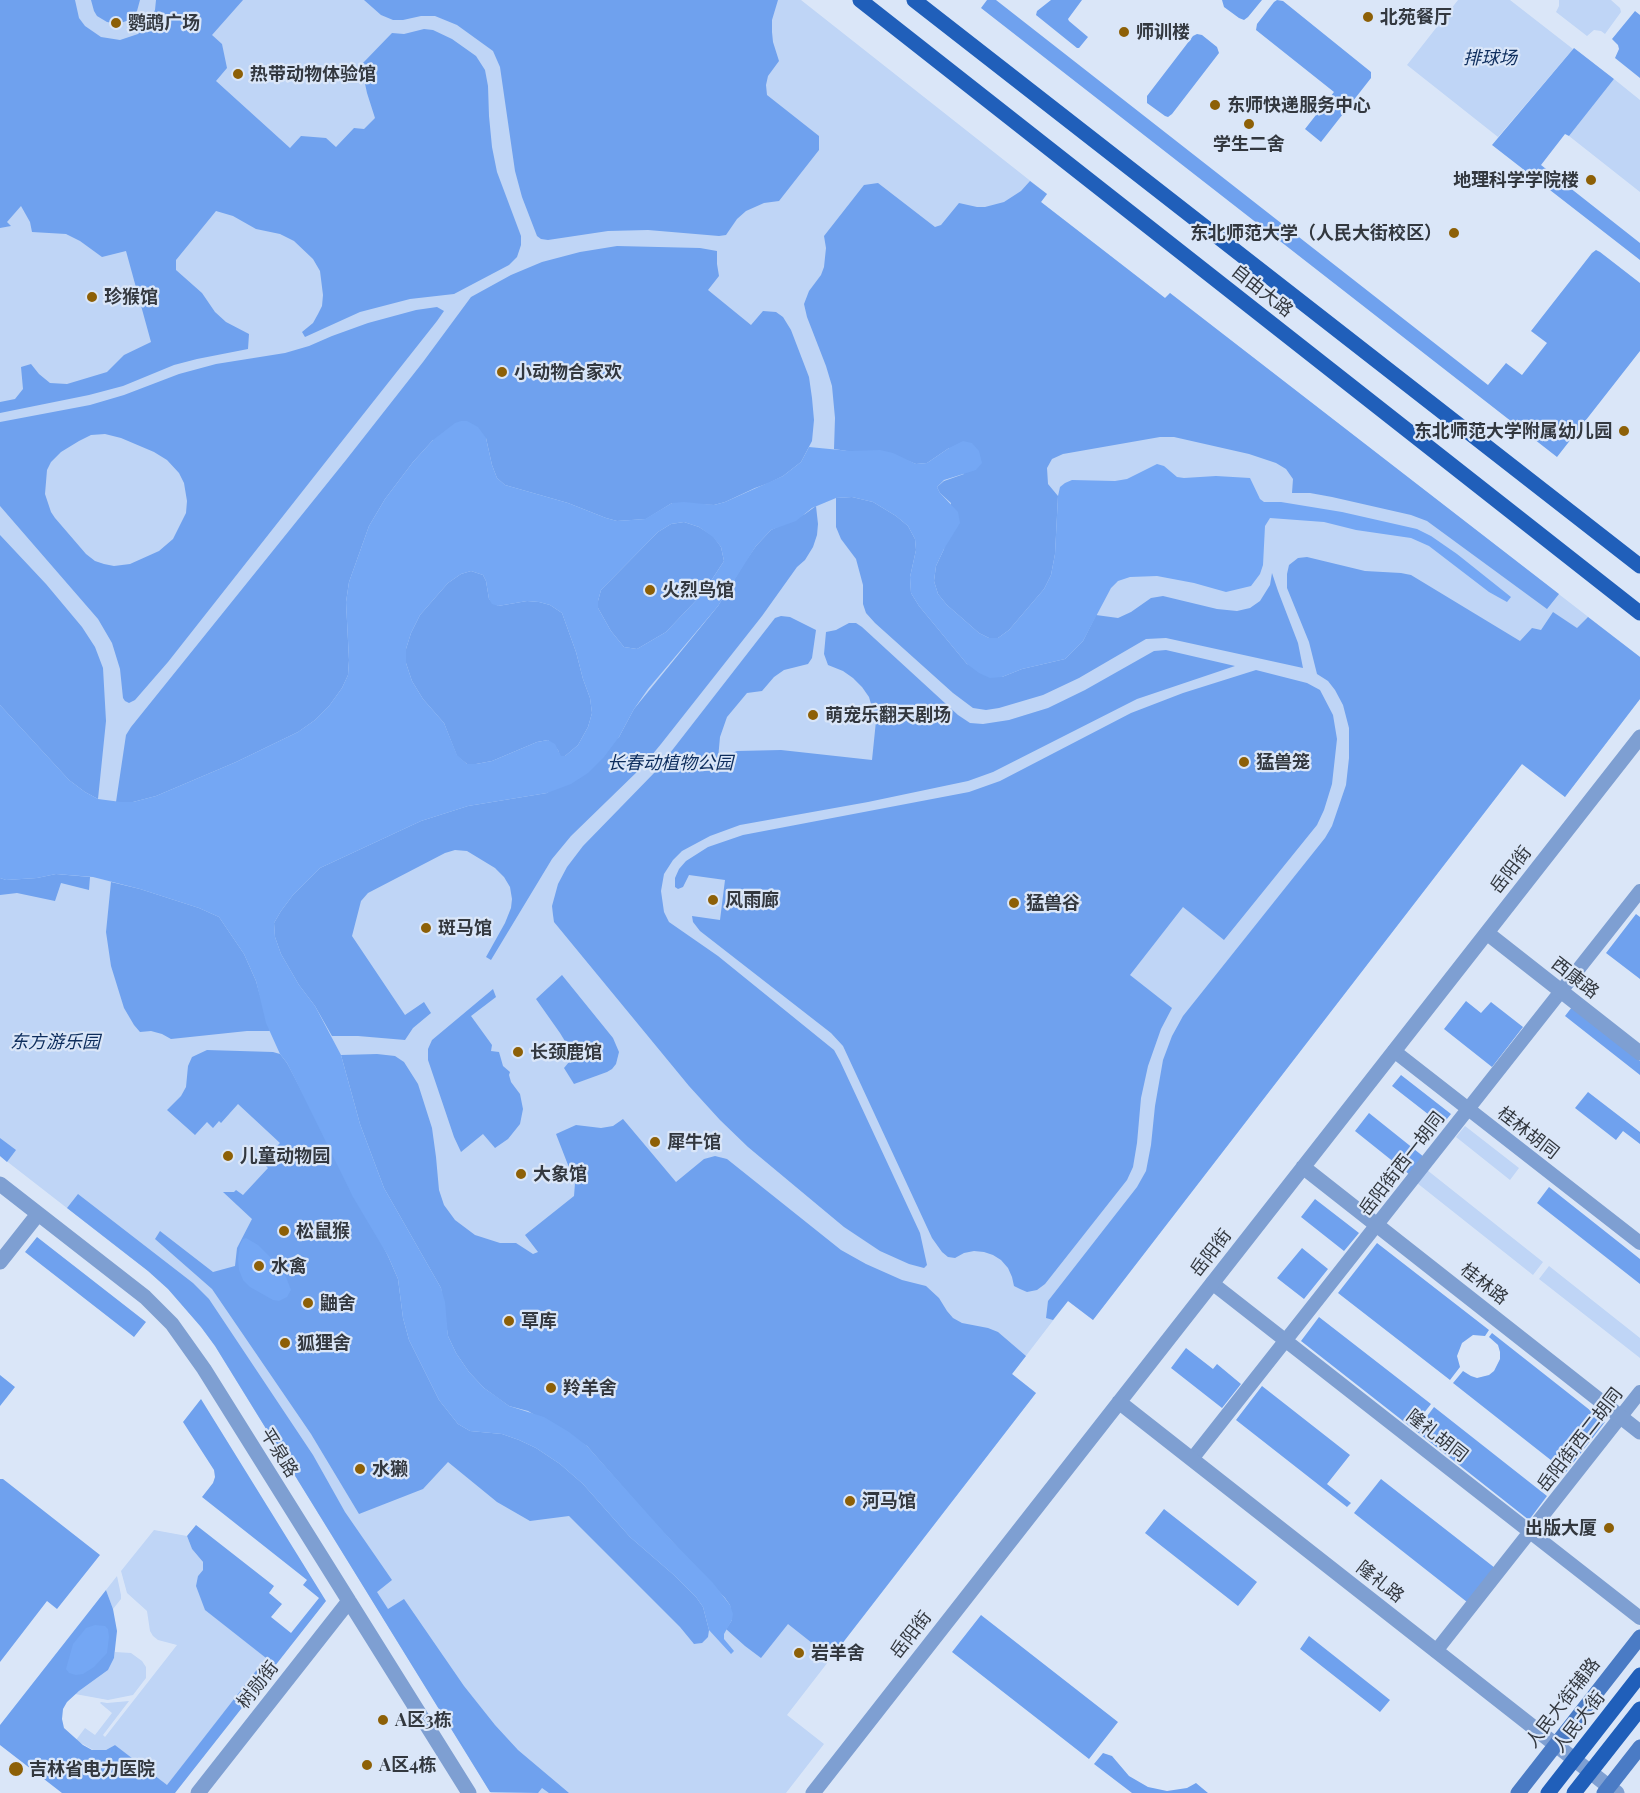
<!DOCTYPE html>
<meta charset="utf-8">
<style>
body{margin:0}
canvas{display:block;background:#dae6f8}
</style>
<canvas width="1640" height="1793"></canvas>
<script>
const g = document.querySelector('canvas').getContext('2d');
g.lineJoin = 'round';
function paint(path, color) { g.fillStyle = color; g.fill(path, 'evenodd'); }
const shape = rows => new Path2D(rows.map(r => 'M' + r).join(''));
function trace(path, color, width, dash) { g.strokeStyle = color; g.lineWidth = width; g.lineCap = dash ? 'butt' : 'round'; g.setLineDash(dash || []); g.stroke(path); }
function drawText(font, color, halo, rows, align = 'center') {
  g.font = font + ' "Playfair Display","Noto Sans SC",serif'; g.lineWidth = 4.5; g.setLineDash([]); g.textBaseline = 'middle'; g.strokeStyle = halo; g.fillStyle = color; for (const [text, x, y, turn = 0] of rows) {
    g.save(); g.translate(x, y); g.rotate((+turn || 0) * Math.PI / 180); g.textAlign = isNaN(turn) ? turn : align; if (halo) g.strokeText(text, 0, 0); g.fillText(text, 0, 0); g.restore();
  }
}
paint(shape([
 [0,0,801,0,1047,194,1041,202,1165,298,1170,293,1640,657,1640,699,1565,797,1522,764,1093,1320,1068,1301,1012,1374,1036,1393,787,1715,824,1744,786,1793,491,1793,215,1346,201,1327,168,1289,148,1271,0,1156],
 [1458,0,1510,0,1573,49,1498,137,1407,65],
 [1559,0,1611,0,1620,8,1621,12,1605,34,1601,31,1594,30,1587,36,1556,12,1559,6],
 [1614,79,1640,100,1640,192,1569,136],
 [1465,1126,1519,1168,1510,1180,1456,1137],
 [1427,1170,1543,1262,1533,1275,1417,1183],
 [1549,1266,1640,1338,1640,1358,1539,1279],
 [154,1530,187,1536,192,1549,203,1562,203,1570,198,1576,205,1609,267,1658,167,1786,115,1745,106,1750,93,1750,76,1740,85,1728,95,1735,112,1713,100,1703,101,1702,107,1703,129,1701,103,1735,105,1737,177,1645,158,1640,153,1636,150,1631,147,1611,127,1593,121,1571],
 [117,1576,121,1595,121,1599,113,1609,106,1590],
 [115,1652,131,1653,142,1661,146,1667,146,1678,133,1695,108,1700,75,1694,108,1670,114,1658]
]), '#bfd5f6');
paint(shape([
 [0,0,75,0,79,18,85,26,101,37,120,40,138,34,146,27,155,10,156,0,243,0,212,35,222,44,227,68,216,81,290,148,301,136,326,138,336,147,354,128,364,129,375,118,367,93,361,65,392,33,404,34,424,29,433,30,452,39,476,56,485,70,488,86,489,116,492,147,497,172,521,236,521,245,517,257,509,265,454,294,410,299,360,312,305,337,302,332,313,323,318,314,322,306,323,295,320,271,313,259,294,241,280,234,256,229,233,216,216,211,176,260,176,270,202,293,215,312,226,322,249,334,248,349,197,359,174,365,123,386,89,395,0,413,0,402,15,399,23,389,21,367,31,364,39,374,50,383,67,384,107,372,124,355,151,342,126,251,102,257,80,241,66,234,32,232,30,222,21,206,7,222,11,226,0,228],
 [91,0,140,0,137,11,133,16,129,20,118,24,107,22,97,16,94,11],
 [364,0,778,0,772,20,772,32,773,42,779,61,768,76,766,85,767,95,819,136,819,150,779,201,764,203,746,211,737,219,726,235,719,236,648,230,608,231,548,240,541,239,537,236,522,197,515,171,500,67,493,51,457,25,435,16,421,16,403,20,393,20,381,15],
 [987,0,996,0,1488,385,1506,363,1522,375,1547,343,1531,331,1592,253,1596,250,1600,252,1640,283,1640,351,1557,457,981,8],
 [1051,0,1082,0,1068,19,1069,21,1088,37,1079,48,1077,48,1036,15,1037,11],
 [1222,0,1262,0,1248,17,1244,20,1239,18,1224,7],
 [1277,0,1283,1,1371,72,1371,78,1321,142,1305,129,1334,92,1256,30,1257,24,1274,2],
 [1635,11,1640,15,1640,78,1615,58,1619,49,1618,45,1612,39],
 [1197,34,1202,35,1217,47,1219,53,1172,114,1168,117,1165,116,1147,103,1147,96,1193,36],
 [1574,48,1614,79,1569,136,1565,134,1541,165,1640,243,1640,260,1492,145],
 [1030,181,1047,194,1041,202,1165,298,1170,293,1559,594,1547,609,1427,521,1411,515,1332,497,1310,493,1292,493,1293,479,1286,469,1276,463,1249,454,1174,437,1160,437,1063,454,1052,459,1047,468,1048,484,1058,496,1055,554,1051,575,1044,589,1009,630,998,638,989,638,979,633,947,605,938,594,934,581,936,566,944,549,951,503,940,493,937,487,944,481,964,474,949,448,927,463,916,464,906,460,834,449,835,418,832,386,826,366,807,317,804,304,809,291,821,275,824,267,826,248,824,236,864,185,878,183,935,227,941,225,959,203,977,207,985,207,1004,202,1021,191],
 [617,246,700,248,717,251,717,264,719,276,708,290,751,325,763,311,776,312,783,317,791,330,809,377,812,398,814,420,812,441,801,462,783,476,769,483,755,488,725,502,714,505,672,503,646,519,617,521,606,518,568,503,505,485,497,478,492,465,486,438,433,440,413,462,385,499,369,526,349,582,346,602,349,660,348,675,342,688,329,706,315,720,298,732,236,762,156,796,133,802,116,802,126,735,131,727,346,460,423,362,471,297,511,275,542,262,580,252],
 [437,307,444,311,437,321,335,450,168,662,135,700,129,703,125,701,123,698,120,669,112,643,98,619,0,506,0,422,90,405,124,395,179,374,216,364,285,353,309,346,332,336,368,323,416,310],
 [105,434,121,438,154,452,167,460,179,473,184,483,187,501,186,513,173,539,159,551,130,564,114,566,104,564,95,561,86,554,55,518,51,512,45,494,47,470,51,462,61,452,79,441,91,435],
 [852,497,873,502,896,516,908,526,915,539,916,550,910,577,911,593,919,606,967,664,1002,677,1022,669,1065,659,1083,641,1096,615,1118,618,1131,612,1151,598,1163,596,1217,609,1237,611,1250,608,1260,601,1270,585,1272,573,1278,591,1298,643,1303,668,1166,638,1146,639,1079,678,1043,695,999,708,986,710,973,708,953,693,875,623,866,613,863,604,863,585,856,559,841,539,836,527,836,498],
 [816,506,818,524,817,535,813,547,805,560,797,567,762,616,661,744,642,767,571,836,552,859,491,960,486,957,505,923,511,908,512,899,510,887,504,877,495,868,467,851,455,850,445,853,368,893,361,901,352,936,405,1015,424,1002,431,1013,413,1028,405,1040,358,1036,332,1036,315,1006,299,985,281,954,275,937,274,923,281,911,293,895,320,868,421,821,468,806,547,793,619,737,634,709,718,606,745,562,756,546,771,530,805,514],
 [684,522,699,527,713,536,721,547,724,561,703,593,666,632,637,649,624,647,611,631,598,608,598,601,601,590,658,532,671,524],
 [0,535,46,584,82,627,95,647,103,668,106,721,98,799,85,792,69,780,0,705],
 [1307,557,1365,571,1401,573,1411,575,1520,641,1532,628,1541,630,1553,612,1577,628,1588,617,1640,657,1640,699,1565,797,1522,764,1093,1320,1068,1301,1053,1320,1046,1318,1048,1301,1137,1187,1146,1171,1151,1145,1155,1106,1163,1060,1172,1036,1183,1016,1325,838,1332,826,1346,785,1349,758,1349,728,1343,705,1335,690,1328,681,1317,674,1309,642,1287,588,1287,574,1289,565,1298,558],
 [471,571,483,575,486,581,489,599,498,606,527,601,539,602,550,605,562,613,576,652,583,679,590,698,592,713,588,727,578,745,565,756,560,756,558,750,548,740,537,742,492,761,476,764,467,764,457,756,444,723,423,699,412,681,406,663,406,649,411,633,420,615,448,583,461,574],
 [781,616,790,617,816,630,812,658,808,664,784,670,774,677,762,691,747,693,727,717,720,737,718,759,737,751,781,750,872,760,876,721,869,697,862,687,853,678,843,671,828,665,824,654,826,632,836,630,849,623,856,623,862,627,958,715,970,723,983,724,1009,720,1048,708,1085,690,1154,651,1166,650,1235,666,1137,699,993,772,968,781,868,802,740,825,710,836,682,851,673,860,664,874,661,891,664,912,669,922,718,956,834,1050,840,1061,920,1233,927,1265,924,1268,909,1264,880,1251,844,1227,748,1147,720,1120,689,1086,554,922,553,915,552,906,558,884,567,867,583,846,656,771,775,618],
 [1256,670,1307,683,1320,690,1333,715,1337,739,1332,784,1324,810,1317,825,1224,940,1183,907,1130,975,1172,1008,1161,1029,1148,1066,1141,1098,1137,1143,1133,1167,1127,1180,1045,1284,1037,1290,1027,1292,1020,1289,1014,1286,1012,1277,1008,1268,1001,1260,993,1255,984,1252,974,1251,964,1253,955,1258,948,1257,942,1252,932,1238,843,1046,831,1033,700,931,693,922,692,916,720,920,725,880,689,875,683,887,678,889,675,887,675,878,679,869,686,861,708,847,743,835,969,792,1000,781,1131,713,1183,693],
 [56,874,90,877,89,890,61,883,55,901,17,893,0,895,0,878,6,880,37,878],
 [111,882,140,889,199,908,219,917,244,954,256,981,270,1031,247,1031,171,1039,162,1034,151,1031,140,1032,134,1025,124,1008,111,966,106,932],
 [1636,914,1640,917,1640,979,1606,953],
 [562,975,613,1038,619,1052,616,1064,612,1069,607,1072,574,1084,564,1068,574,1056,560,1033,536,999],
 [493,989,496,997,471,1016,492,1045,491,1051,499,1052,503,1066,510,1072,509,1075,511,1082,520,1094,523,1109,520,1124,508,1139,495,1148,483,1134,461,1152,454,1137,428,1060,428,1049,432,1040],
 [1466,1001,1481,1013,1491,1002,1523,1027,1492,1067,1444,1029],
 [1572,1007,1640,1061,1640,1075,1565,1016],
 [207,1050,273,1052,280,1054,287,1063,388,1256,398,1279,403,1318,409,1340,439,1400,458,1424,470,1431,502,1434,519,1440,536,1448,560,1464,583,1484,630,1537,675,1576,696,1597,703,1607,709,1630,708,1637,702,1643,694,1644,680,1627,569,1516,530,1521,497,1502,448,1462,423,1489,359,1514,311,1434,212,1289,155,1239,160,1231,213,1272,235,1266,237,1248,252,1219,223,1192,234,1192,236,1190,243,1195,268,1168,262,1162,280,1143,238,1104,221,1123,219,1121,213,1128,207,1122,195,1135,167,1110,181,1096,186,1087,188,1066,192,1057],
 [377,1054,395,1056,404,1062,418,1084,432,1128,436,1157,439,1190,444,1205,455,1220,475,1235,500,1243,516,1243,533,1254,538,1252,525,1235,574,1196,575,1183,556,1134,576,1125,601,1128,613,1126,623,1119,676,1182,704,1159,715,1156,727,1159,841,1250,866,1264,902,1280,926,1286,939,1298,947,1311,953,1318,962,1323,988,1328,998,1332,1026,1356,1012,1374,1036,1393,831,1658,788,1624,761,1658,745,1646,726,1629,732,1620,730,1605,725,1598,651,1519,587,1446,528,1411,509,1406,484,1388,469,1372,456,1353,448,1336,441,1288,384,1188,360,1124,341,1055],
 [1401,1075,1451,1114,1442,1125,1392,1086],
 [1588,1092,1640,1132,1640,1144,1623,1131,1616,1140,1575,1108],
 [1369,1113,1424,1157,1410,1175,1355,1131],
 [0,1138,16,1150,7,1162,0,1156],
 [1549,1187,1640,1259,1640,1284,1537,1203],
 [78,1194,193,1283,209,1299,313,1455,345,1512,392,1580,377,1592,388,1609,404,1599,464,1686,495,1725,518,1750,569,1793,549,1793,542,1788,538,1793,490,1792,215,1346,201,1327,168,1289,148,1271,67,1208],
 [1315,1199,1359,1233,1344,1251,1301,1217],
 [37,1237,146,1322,134,1337,25,1252],
 [1377,1243,1489,1330,1485,1336,1473,1335,1462,1343,1457,1356,1460,1367,1450,1380,1338,1293],
 [1302,1248,1328,1269,1304,1299,1277,1278],
 [1319,1317,1431,1404,1412,1428,1301,1341],
 [1492,1333,1605,1422,1566,1472,1453,1383,1463,1371,1471,1376,1477,1378,1489,1375,1494,1371,1500,1359,1500,1352,1498,1345,1489,1337],
 [1186,1348,1213,1369,1217,1364,1241,1384,1222,1408,1171,1368],
 [0,1375,15,1387,0,1406],
 [1262,1386,1350,1455,1327,1484,1351,1503,1347,1507,1236,1420],
 [201,1399,326,1601,175,1793,62,1793,0,1745,0,1725,106,1590,113,1609,117,1631,114,1658,108,1670,79,1691,67,1702,63,1709,62,1719,64,1728,83,1745,92,1750,106,1750,115,1745,167,1785,266,1658,205,1610,196,1586,198,1576,203,1570,203,1562,192,1549,187,1536,196,1525,274,1586,269,1593,282,1604,271,1617,291,1633,319,1598,303,1585,307,1580,202,1497,213,1483,215,1477,214,1470,183,1422],
 [1434,1407,1547,1496,1529,1520,1416,1431],
 [0,1479,3,1479,100,1555,57,1609,47,1601,0,1662],
 [1381,1479,1495,1568,1467,1602,1354,1513],
 [1164,1509,1257,1582,1238,1606,1145,1533],
 [981,1615,1118,1722,1089,1759,952,1652],
 [1309,1636,1390,1700,1380,1712,1300,1649],
 [1103,1753,1112,1756,1129,1776,1148,1787,1167,1791,1187,1788,1196,1783,1208,1793,1132,1793,1094,1764]
]), '#6fa1ee');
paint(shape([
 [461,421,467,421,478,427,486,438,492,465,497,478,505,485,568,503,606,518,617,521,645,519,672,503,684,502,714,505,725,502,783,476,801,462,809,447,850,451,880,450,893,453,916,464,927,463,949,448,963,441,972,443,979,451,982,463,976,470,944,480,937,487,940,493,958,512,960,523,944,549,936,566,934,581,938,594,947,605,979,633,989,638,998,638,1009,630,1044,589,1051,575,1055,554,1058,496,1060,487,1065,483,1072,480,1115,481,1127,479,1157,464,1164,466,1177,477,1184,478,1216,476,1250,478,1260,499,1264,502,1281,502,1342,512,1417,529,1431,536,1457,554,1511,597,1507,602,1489,592,1429,546,1411,538,1356,530,1324,522,1270,518,1265,526,1263,565,1260,574,1251,586,1226,592,1194,583,1157,576,1130,577,1118,581,1111,588,1083,641,1065,659,1022,669,1002,677,990,678,979,673,967,664,919,606,911,593,910,577,916,550,915,539,908,526,896,516,873,502,852,497,836,498,812,508,796,521,771,530,756,546,718,606,648,689,634,709,619,737,604,757,588,773,571,784,547,793,468,806,421,821,320,868,293,895,281,911,274,923,275,937,281,954,299,985,315,1006,341,1055,360,1124,384,1188,441,1288,445,1302,448,1336,456,1353,469,1372,484,1388,497,1397,509,1406,544,1417,569,1432,587,1446,671,1540,713,1583,730,1605,733,1614,732,1620,724,1634,724,1639,734,1651,731,1654,709,1630,703,1607,696,1597,675,1576,630,1537,583,1484,560,1464,536,1448,519,1440,502,1434,470,1431,458,1424,439,1400,409,1340,403,1318,398,1279,388,1256,353,1197,299,1087,287,1063,280,1054,266,1023,256,981,244,954,219,917,199,908,140,889,93,877,56,874,37,878,6,880,0,878,0,705,69,780,85,792,98,799,121,802,133,802,156,796,236,762,298,732,315,720,329,706,342,688,348,675,349,660,346,602,349,582,369,526,385,499,413,462,433,440,455,423],
 [684,522,699,527,713,537,721,547,724,561,703,593,666,632,637,649,624,647,611,631,598,608,598,601,601,590,658,532,671,524],
 [471,571,483,575,486,581,489,599,492,604,498,606,527,601,539,602,550,605,562,613,576,652,583,679,590,698,592,713,588,727,578,745,565,756,561,756,555,744,548,740,537,742,492,761,476,764,467,764,457,755,444,723,423,699,412,681,406,663,406,649,411,633,420,615,448,583,461,574],
 [246,1238,258,1245,276,1263,286,1277,291,1290,287,1297,279,1301,273,1300,250,1287,243,1280,239,1270,238,1259,240,1245,243,1239],
 [95,1625,105,1626,108,1629,109,1637,107,1653,94,1667,83,1674,76,1675,69,1673,66,1669,73,1644,86,1628]
]), '#74a7f4');
trace(shape([
 [1394,1051,1640,1243],
 [1212,1283,1640,1618],
 [1192,1459,1640,891],
 [1436,1651,1640,1392]
]), '#7e9fd2', 14);
trace(shape([
 [1487,933,1640,1053],
 [1303,1167,1640,1432],
 [0,1184,145,1297,172,1324,204,1369,469,1793],
 [0,1262,38,1214],
 [1119,1402,1617,1793],
 [198,1793,349,1601],
 [813,1793,1640,737]
]), '#7e9fd2', 15);
trace(shape([
 [1518,1793,1640,1637],
 [1604,1793,1640,1747]
]), '#4a7bc5', 15);
trace(shape([
 [860,0,1640,613],
 [914,0,1640,566],
 [1548,1793,1640,1675],
 [1574,1793,1640,1709]
]), '#205fba', 15);
for (const [x, y, r, color] of [
 [1368,17,6,"#8d6007"],
 [116,23,6,"#8d6007"],
 [1124,32,6,"#8d6007"],
 [238,74,6,"#8d6007"],
 [1215,105,6,"#8d6007"],
 [1249,124,6,"#8d6007"],
 [1591,180,6,"#8d6007"],
 [1454,233,6,"#8d6007"],
 [92,297,6,"#8d6007"],
 [502,372,6,"#8d6007"],
 [1624,431,6,"#8d6007"],
 [650,590,6,"#8d6007"],
 [813,715,6,"#8d6007"],
 [1244,762,6,"#8d6007"],
 [713,900,6,"#8d6007"],
 [1014,903,6,"#8d6007"],
 [426,928,6,"#8d6007"],
 [518,1052,6,"#8d6007"],
 [655,1142,6,"#8d6007"],
 [228,1156,6,"#8d6007"],
 [521,1174,6,"#8d6007"],
 [284,1231,6,"#8d6007"],
 [259,1266,6,"#8d6007"],
 [308,1303,6,"#8d6007"],
 [509,1321,6,"#8d6007"],
 [285,1343,6,"#8d6007"],
 [551,1388,6,"#8d6007"],
 [360,1469,6,"#8d6007"],
 [850,1501,6,"#8d6007"],
 [1609,1528,6,"#8d6007"],
 [799,1653,6,"#8d6007"],
 [383,1720,6,"#8d6007"],
 [367,1765,6,"#8d6007"],
 [16,1769,8,"#8d6007"]
]) { const dot = new Path2D(); dot.arc(x, y, r, 0, 2 * Math.PI); g.fillStyle = color; g.fill(dot); trace(dot, '#dae6f8', 2); }
drawText('bold 18px', '#33383f', '#dae6f8', [
 ["北苑餐厅",1380,17],
 ["鹦鹉广场",128,23],
 ["师训楼",1136,32],
 ["热带动物体验馆",250,74],
 ["东师快递服务中心",1227,105],
 ["学生二舍",1249,144,"center"],
 ["地理科学学院楼",1579,180,"right"],
 ["东北师范大学（人民大街校区）",1442,233,"right"],
 ["珍猴馆",104,297],
 ["小动物合家欢",514,372],
 ["东北师范大学附属幼儿园",1612,431,"right"],
 ["火烈鸟馆",662,590],
 ["萌宠乐翻天剧场",825,715],
 ["猛兽笼",1256,762],
 ["风雨廊",725,900],
 ["猛兽谷",1026,903],
 ["斑马馆",438,928],
 ["长颈鹿馆",530,1052],
 ["犀牛馆",667,1142],
 ["儿童动物园",240,1156],
 ["大象馆",533,1174],
 ["松鼠猴",296,1231],
 ["水禽",271,1266],
 ["鼬舍",320,1303],
 ["草库",521,1321],
 ["狐狸舍",297,1343],
 ["羚羊舍",563,1388],
 ["水獭",372,1469],
 ["河马馆",862,1501],
 ["出版大厦",1597,1528,"right"],
 ["岩羊舍",811,1653],
 ["A区3栋",395,1720],
 ["A区4栋",379,1765],
 ["吉林省电力医院",29,1769]
], 'left');
drawText('italic 18px', '#0d2d5d', '#dae6f8', [
 ["排球场",1490,58],
 ["长春动植物公园",670,763],
 ["东方游乐园",55,1042]
]);
drawText('18px', '#33383f', '#dae6f8', [
 ["自由大路",1262,291,38],
 ["岳阳街",1511,870,-52],
 ["西康路",1575,978,38],
 ["桂林胡同",1528,1133,38],
 ["岳阳街西一胡同",1402,1164,-52],
 ["岳阳街",1211,1253,-52],
 ["桂林路",1484,1284,38],
 ["隆礼胡同",1437,1436,38],
 ["岳阳街西二胡同",1580,1440,-52],
 ["平泉路",279,1453,58],
 ["隆礼路",1380,1582,38],
 ["岳阳街",911,1635,-52],
 ["树勋街",258,1685,-52],
 ["人民大街辅路",1563,1703,-52],
 ["人民大街",1579,1722,-52]
]);
</script>
